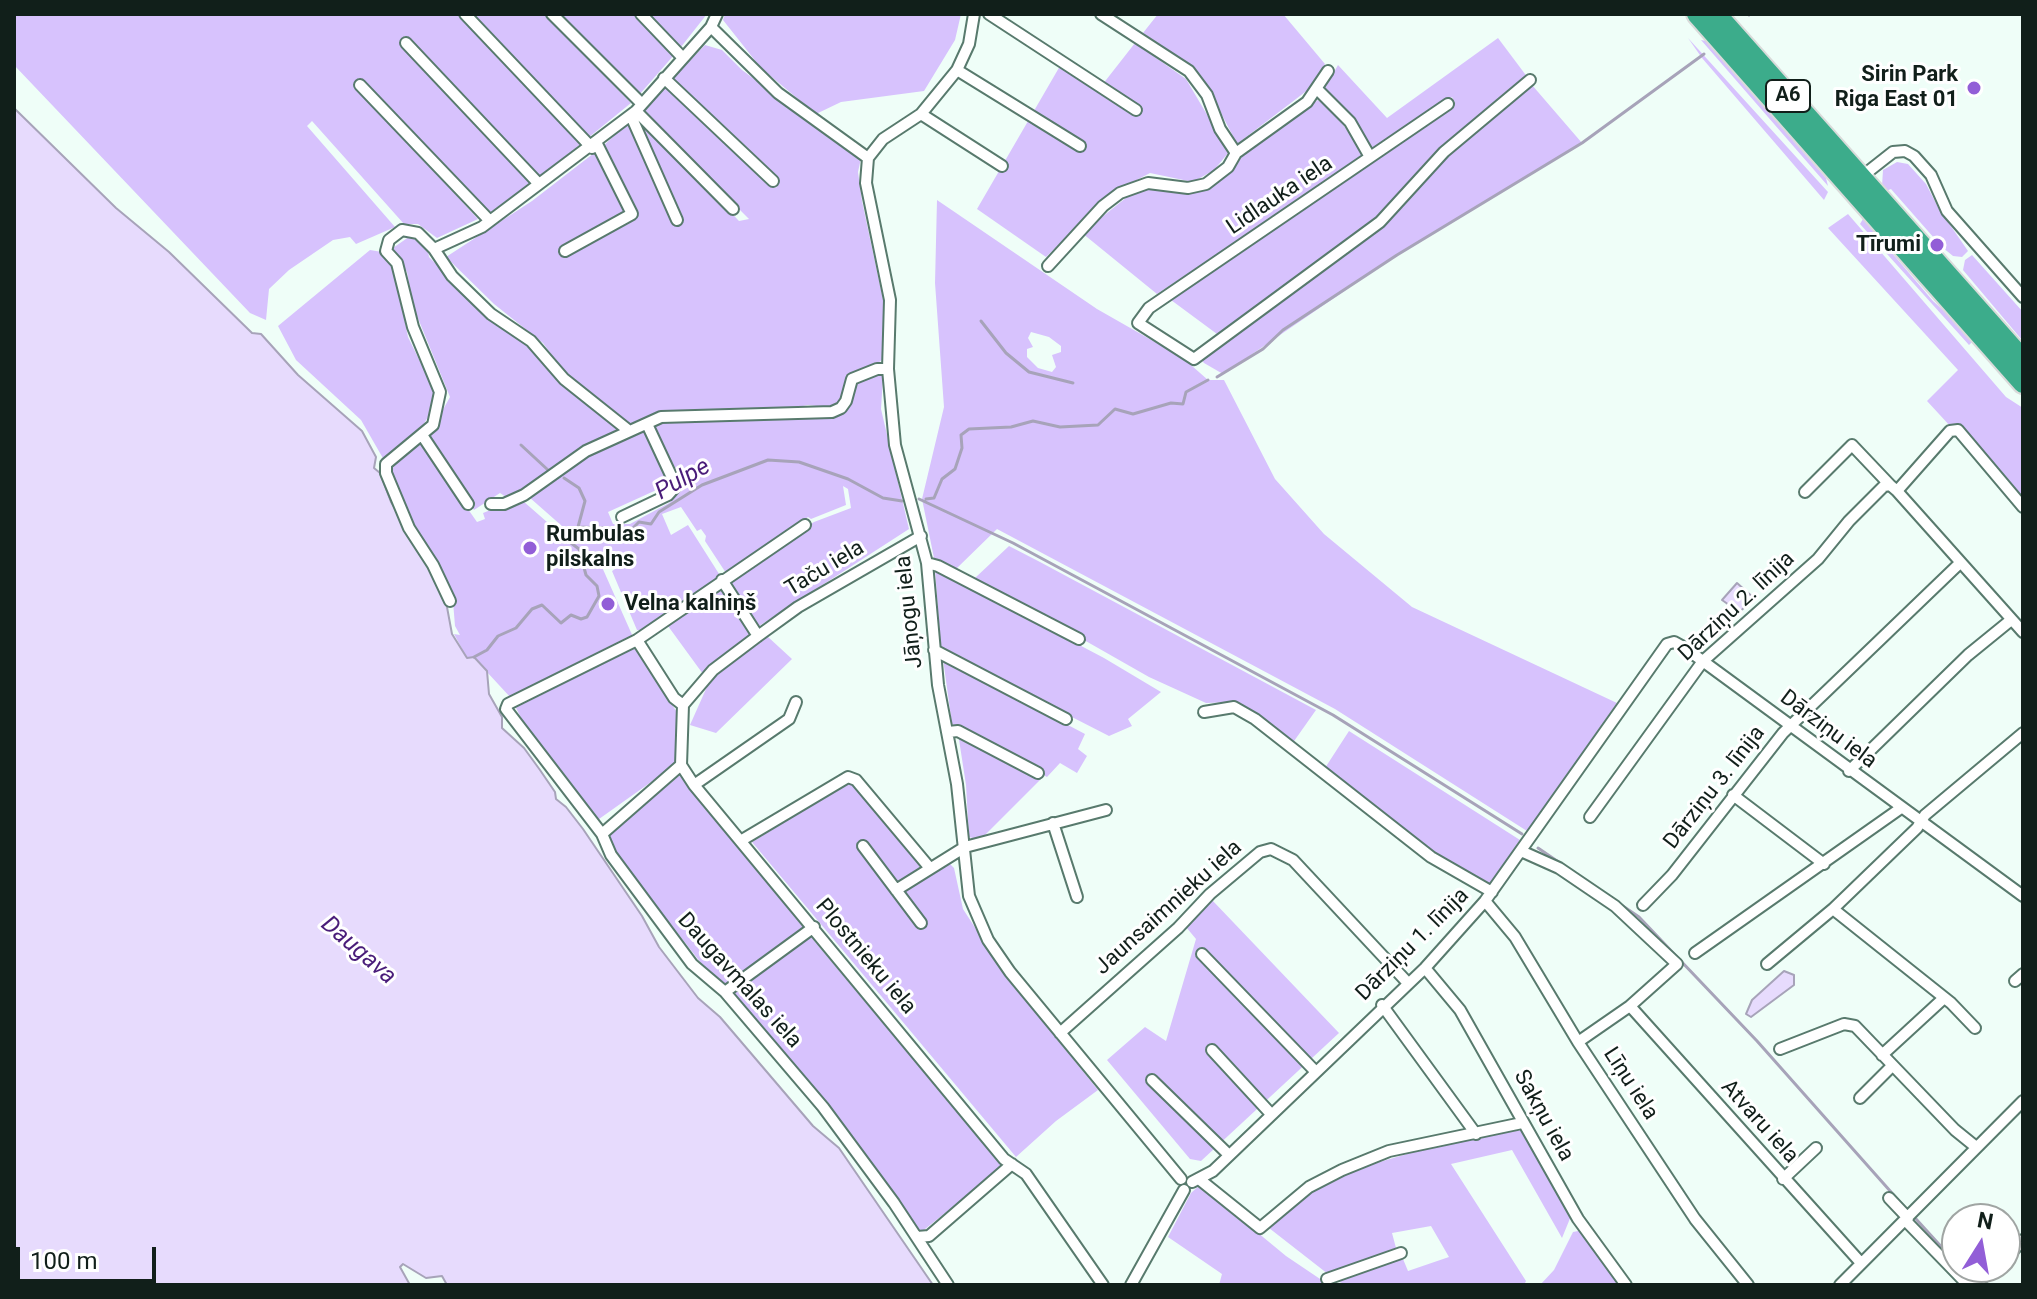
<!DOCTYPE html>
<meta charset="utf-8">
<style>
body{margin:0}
#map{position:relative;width:2037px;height:1299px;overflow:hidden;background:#effef8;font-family:Roboto,sans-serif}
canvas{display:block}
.frame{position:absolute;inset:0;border:16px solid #111f1a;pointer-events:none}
.north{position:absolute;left:1941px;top:1203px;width:80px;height:80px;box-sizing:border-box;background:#fff;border:2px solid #a0a5a3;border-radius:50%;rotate:11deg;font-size:22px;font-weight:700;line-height:32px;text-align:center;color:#111f1a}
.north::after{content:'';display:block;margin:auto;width:28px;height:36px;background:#925ed7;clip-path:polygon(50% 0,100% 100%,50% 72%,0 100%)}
.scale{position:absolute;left:16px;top:1247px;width:140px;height:36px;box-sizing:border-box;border:4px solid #111f1a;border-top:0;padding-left:10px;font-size:24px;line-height:28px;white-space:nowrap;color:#111f1a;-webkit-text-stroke:6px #fff;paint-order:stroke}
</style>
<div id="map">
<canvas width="2037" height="1299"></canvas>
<div class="frame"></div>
<div class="north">N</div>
<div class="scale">100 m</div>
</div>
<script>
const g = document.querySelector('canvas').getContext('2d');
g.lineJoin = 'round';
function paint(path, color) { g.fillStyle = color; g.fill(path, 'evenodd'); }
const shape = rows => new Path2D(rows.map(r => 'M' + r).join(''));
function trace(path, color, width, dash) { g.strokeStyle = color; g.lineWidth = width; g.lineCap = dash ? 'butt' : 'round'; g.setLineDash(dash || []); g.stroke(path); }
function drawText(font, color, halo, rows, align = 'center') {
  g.font = font + ' Roboto,sans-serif'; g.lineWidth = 6; g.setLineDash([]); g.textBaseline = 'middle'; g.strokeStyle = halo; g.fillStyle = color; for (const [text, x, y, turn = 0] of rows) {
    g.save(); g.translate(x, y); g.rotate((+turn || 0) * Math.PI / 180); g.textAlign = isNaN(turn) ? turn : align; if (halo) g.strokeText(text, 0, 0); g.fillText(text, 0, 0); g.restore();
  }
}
paint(shape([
 [14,14,460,14,582,143,539,177,405,36,400,41,532,182,488,214,359,78,354,84,478,219,437,238,418,224,404,224,312,121,307,126,395,227,356,244,350,237,333,240,289,270,269,289,266,320,250,313,14,65],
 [471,14,544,14,631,103,588,138],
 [558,14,635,14,674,55,639,95],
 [649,14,707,14,681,47],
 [725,14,961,14,955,40,924,91,841,102,816,114,761,68,723,20],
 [1158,14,1283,14,1325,64,1313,86,1237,144,1205,82,1183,60,1143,33],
 [1498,38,1528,78,1446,145,1373,223,1217,334,1171,300,1455,103,1452,97,1373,149,1353,118,1325,88,1338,65,1387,118],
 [1688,38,1828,192,1824,200,1702,58],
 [1701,40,1706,41,1826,178,1828,186],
 [1135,43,1186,79,1229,152,1214,170,1193,182,1150,173,1112,193,1046,257,977,209,1060,66,1099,89],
 [705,45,722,50,742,70,861,158,858,172,862,201,885,309,883,359,874,366,851,374,841,401,833,408,808,405,772,412,664,411,629,426,569,379,543,343,494,304,446,257,532,201,598,150,625,212,635,216,602,147,630,121,677,226,680,224,635,117,638,115,739,221,749,219,641,111,665,86,776,188,779,182,670,81],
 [1532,85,1582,143,1397,255,1223,374,1204,363,1200,358,1309,281,1390,217,1431,171],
 [1318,100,1336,115,1366,156,1157,294,1082,233,1127,197,1152,188,1174,193,1204,191,1235,167,1246,151],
 [1897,162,1908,164,1926,184,1939,209,1968,251,1962,257,1953,256,1942,247,1891,189,1886,191,1882,186,1883,170],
 [937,200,1097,309,1183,358,1208,380,1224,380,1275,479,1324,534,1412,607,1617,703,1527,831,1335,709,997,529,956,569,934,558,922,499,944,407,935,283],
 [1031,332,1049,337,1061,346,1061,352,1052,355,1056,367,1052,372,1038,368,1027,357,1027,349,1033,347,1028,338],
 [1848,214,2006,397,2023,408,2023,505,1927,401,1958,370,1828,228],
 [1863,219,1933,301,1975,339,1969,345,1860,224],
 [413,234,428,250,429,257,483,311,532,348,621,430,583,448,518,493,506,497,500,493,474,510,429,435,450,397,413,306,407,272,393,248],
 [370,250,382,252,393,264,408,337,435,392,431,412,422,427,384,460,361,420,296,360,278,326],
 [1972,255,2023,312,2023,349,2018,344,2022,340,1963,270,1965,260],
 [879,373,883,377,881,409,909,529,759,626,728,579,814,522,851,508,848,489,843,486,846,505,811,519,808,517,726,573,705,541,706,536,701,529,697,531,681,507,662,514,671,535,688,525,721,577,643,631,637,630,612,571,629,560,623,557,615,561,609,557,603,561,602,567,633,637,511,698,474,658,467,658,454,634,460,635,455,626,452,589,404,512,390,474,397,460,421,442,477,522,485,519,483,513,498,507,501,511,523,501,563,536,569,538,571,534,529,497,591,452,641,431,650,436,674,482,608,512,613,524,630,524,669,503,686,486,651,427,662,421,835,415,856,381],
 [1009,546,1040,562,1316,710,1292,744,1235,702,1206,703,1149,677,975,578],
 [935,569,1104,658,1161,692,1128,719,1132,726,1109,736,941,650],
 [721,586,753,632,703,674,668,626],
 [767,636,792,659,716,733,690,725,710,680],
 [635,647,680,717,675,765,592,824,544,763,515,706],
 [943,659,1085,734,1078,749,1087,756,1077,773,1060,763,1047,777,952,724],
 [1349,731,1520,840,1491,885,1434,853,1325,768],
 [958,733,1043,777,980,840,969,837,966,785],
 [680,775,803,927,724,985,708,972,604,839],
 [858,782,929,877,950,864,954,868,963,909,1007,977,1098,1090,1056,1121,1016,1157,752,842,848,783],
 [1212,900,1339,1033,1201,1161,1190,1159,1107,1060,1145,1027,1166,1041,1196,939,1186,927],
 [811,937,1003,1167,920,1233,837,1118,732,992],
 [1521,1130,1571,1216,1562,1238,1512,1150,1451,1164,1526,1281,1524,1285,1347,1285,1337,1281,1403,1259,1408,1271,1449,1257,1431,1226,1392,1233,1396,1248,1328,1274,1269,1228,1312,1191,1352,1170,1438,1145],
 [1200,1185,1286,1256,1329,1285,1219,1285,1222,1274,1168,1237,1191,1193],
 [1583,1230,1619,1285,1540,1285,1554,1270,1573,1232]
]), '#d7c2fd');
const water = shape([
 [14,108,116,208,169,252,252,333,261,334,298,375,362,431,376,457,374,468,380,473,391,502,431,566,439,589,444,591,452,634,467,658,474,657,487,671,489,694,502,717,502,728,524,748,540,770,555,792,556,799,566,807,583,829,642,916,659,947,698,998,720,1017,813,1126,839,1148,933,1285,447,1285,442,1276,426,1278,403,1264,400,1267,410,1285,14,1285,14,108],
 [1737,583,1755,599,1739,612,1722,600,1737,583],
 [1784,971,1794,975,1794,985,1751,1017,1746,1014,1752,1000,1784,971]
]);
paint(water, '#e7dbfd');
trace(water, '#a7a3b9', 2);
trace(shape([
 [1749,15,1750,14],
 [981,321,1006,353,1029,372,1073,383],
 [1217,377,1263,349,1283,330,1397,255,1582,143,1704,54],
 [521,445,548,470],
 [564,478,579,488,585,501,578,527],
 [919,499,1013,543,1333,715,1522,834],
 [926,499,934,498,942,479,955,469,962,448,961,435,969,429,1011,427,1033,421,1060,427,1098,425,1115,409,1133,414,1171,403,1183,404,1186,392,1208,380],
 [474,657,487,650,498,636,516,628,532,609,542,605,561,623,571,615,581,619,587,617,599,596,597,586,586,575,579,549,571,543,578,527,632,529,639,522,651,524,659,512,702,485,768,460,799,462,848,479,883,498,902,501],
 [1538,848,1639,917,1757,1041,1907,1210],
 [1916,1219,1957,1264],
 [1960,1267,1971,1278]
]), '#a7a3b9', 3);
const street = shape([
 [465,14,592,148],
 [552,14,641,103],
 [641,14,683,58],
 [974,14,969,44,957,70,921,114,883,139,868,158,866,183,890,300,888,369,895,445,927,563,938,685,957,784,969,896,988,940,1010,972,1181,1179],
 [989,14,1136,110],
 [1101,14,1189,71,1207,95,1220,129,1236,153],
 [711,27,778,93,868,158],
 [406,43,539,184],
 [957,70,1080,146],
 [664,78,773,181],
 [360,85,490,221],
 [1318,90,1350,122,1370,157],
 [1448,104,1149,308,1138,323,1194,359,1380,222,1444,152,1530,80],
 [636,111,733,209],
 [921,114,1002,166],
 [631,116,677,220],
 [1860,178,1893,152,1905,151,1914,156,1931,175,1947,211,2023,297],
 [434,249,482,227,636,111,711,27,717,14],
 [565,251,632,214,597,144],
 [1048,266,1103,206,1120,193,1148,183,1188,188,1206,184,1228,167,1236,153,1307,102,1328,71],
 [422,435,468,504],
 [1897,491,1950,431,1958,430,2023,507],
 [1805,492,1852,445,1890,485],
 [491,504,504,504,524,495,586,451,661,417,832,412,841,408,846,401,852,379,877,369,888,369],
 [622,517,668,495,676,486,647,424],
 [805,525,637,640,508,704,506,709,602,834,611,855,692,964,725,992,823,1107,894,1203,948,1285],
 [927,563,938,566,1079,639],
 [722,580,758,636],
 [450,601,433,565,409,528,386,473,386,464,433,425,440,392,413,327,397,263,386,251,389,240,402,230,418,233,434,249,452,276,491,314,531,341,564,379,628,430],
 [637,640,674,698,683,705,681,765,694,785,1004,1159,1026,1174,1103,1285],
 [934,650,1066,719],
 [683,705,713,670,758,636,798,607,921,536],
 [1204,712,1234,707,1255,719,1431,857,1492,892],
 [948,732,958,731,1038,773],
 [1849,771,1968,655,2011,620],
 [694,785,789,719,796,702],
 [1733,795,1824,864],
 [1590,817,1703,661,1818,559,1849,521,1884,486,1890,485,1897,491,2023,632],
 [1053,823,1077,897],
 [602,834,681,765],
 [742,840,848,777,856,780,929,867],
 [863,846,921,923],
 [1521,851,1559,868,1615,906,1677,964,1630,1006,1578,1042],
 [896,890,965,847,1106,810],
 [1485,901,1515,937,1578,1042,1695,1219,1748,1285],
 [1643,905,1672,875,1783,733,1960,563],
 [1833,909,1951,1003,1975,1028],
 [1695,953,1901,808],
 [1202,954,1315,1071],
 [1767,964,1833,909,1917,828,1925,815,2023,733],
 [1425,968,1460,1010,1578,1219,1626,1285],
 [2015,981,2023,974],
 [725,992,814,927],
 [1382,1005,1476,1134],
 [1630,1006,1861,1263],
 [1060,1033,1178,928,1210,894,1260,852,1271,849,1293,860,1407,982],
 [1780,1049,1844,1024,1855,1026,1955,1130,1976,1147],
 [1212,1050,1271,1114],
 [1882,1055,1944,998],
 [1152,1080,1229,1155],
 [1860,1098,1892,1066],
 [1199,1179,1260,1228,1309,1187,1342,1170,1389,1151,1522,1123],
 [1783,1179,1816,1148],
 [1192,1182,1213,1171,1425,968,1485,901,1667,644,1674,642,1685,648,2023,896],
 [1889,1198,1908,1218],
 [1905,1220,1968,1285],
 [917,1237,929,1236,1012,1164],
 [2005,1259,2023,1240],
 [1327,1279,1401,1253],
 [1131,1285,1184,1190],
 [1840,1285,2023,1101],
 [1973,1285,1997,1267]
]);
const highway = shape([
 [1697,14,2023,383],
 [1716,14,2023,360]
]);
trace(street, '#587a6d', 14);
trace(highway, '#d9dbda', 24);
trace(street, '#fff', 10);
trace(highway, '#3cac8b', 20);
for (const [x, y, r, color] of [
 [1974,88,8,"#925ed7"],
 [1937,245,8,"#925ed7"],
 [530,548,8,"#925ed7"],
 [608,604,8,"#925ed7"]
]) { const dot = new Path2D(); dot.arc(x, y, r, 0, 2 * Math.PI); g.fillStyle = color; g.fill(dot); trace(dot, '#fff', 3); }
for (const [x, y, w] of [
 [1788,96,44]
]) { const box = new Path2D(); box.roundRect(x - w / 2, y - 16, w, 32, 6); g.fillStyle = '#fff'; g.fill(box); trace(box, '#111f1a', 2); }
drawText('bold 20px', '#111f1a', null, [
 ["A6",1788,96]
]);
drawText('bold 22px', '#111f1a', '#fff', [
 ["Sirin Park",1958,75],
 ["Riga East 01",1958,100],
 ["Tīrumi",1921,245],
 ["Rumbulas",546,535,"left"],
 ["pilskalns",546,560,"left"],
 ["Velna kalniņš",624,604,"left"]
], 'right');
drawText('22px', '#111f1a', '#fff', [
 ["Lidlauka iela",1280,196,-34],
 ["Taču iela",825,569,-31],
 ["Dārziņu 2. līnija",1737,607,-43],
 ["Jāņogu iela",910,612,-96],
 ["Dārziņu iela",1828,730,37],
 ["Dārziņu 3. līnija",1715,788,-52],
 ["Jaunsaimnieku iela",1169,908,-42],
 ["Dārziņu 1. līnija",1413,945,-45],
 ["Plostnieku iela",865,957,50],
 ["Daugavmalas iela",739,981,48],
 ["Līņu iela",1630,1084,57],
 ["Sakņu iela",1543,1116,61],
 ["Atvaru iela",1759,1122,48]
]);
drawText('italic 24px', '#491c79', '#fff', [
 ["Pulpe",683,480,-30],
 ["Daugava",358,951,41]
]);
</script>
